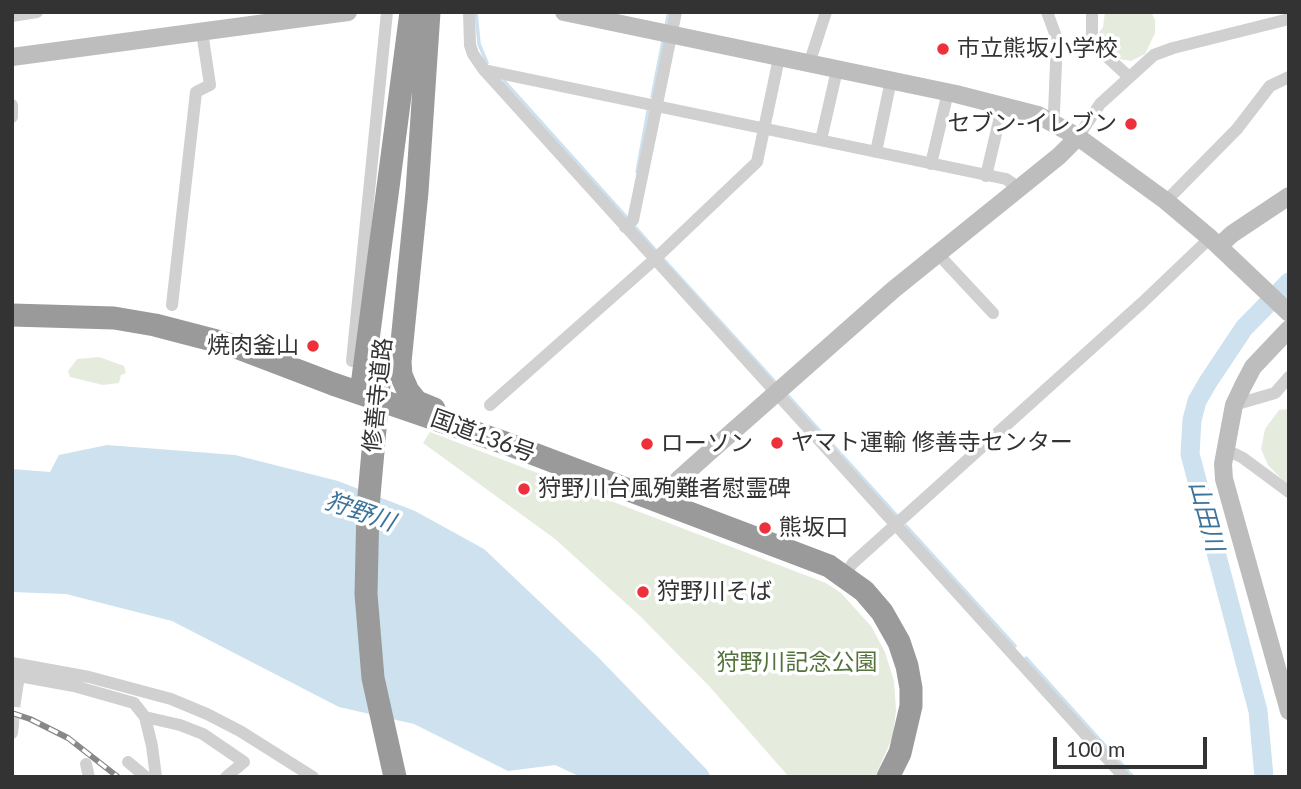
<!DOCTYPE html>
<meta charset="utf-8">
<style>
body{margin:0}
#map{position:relative;width:1301px;height:789px;overflow:hidden;background:#fff;font-family:Lato,sans-serif}
canvas{display:block}
.frame{position:absolute;inset:0;border:14px solid #333;pointer-events:none}
.scale{position:absolute;left:1053px;top:737px;width:154px;height:32px;box-sizing:border-box;border:4px solid #333;border-top:0;padding-left:9px;font-size:21px;line-height:24px;white-space:nowrap;color:#333;-webkit-text-stroke:5px #fff;paint-order:stroke}
</style>
<div id="map">
<canvas width="1301" height="789"></canvas>
<div class="frame"></div>
<div class="scale">100 m</div>
</div>
<script>
const g = document.querySelector('canvas').getContext('2d');
g.lineJoin = 'round';
function paint(path, color) { g.fillStyle = color; g.fill(path, 'evenodd'); }
const shape = rows => new Path2D(rows.map(r => 'M' + r).join(''));
function trace(path, color, width, dash) { g.strokeStyle = color; g.lineWidth = width; g.lineCap = dash ? 'butt' : 'round'; g.setLineDash(dash || []); g.stroke(path); }
function drawText(font, color, halo, rows, align = 'center') {
  g.font = font + ' Lato,"Noto Sans JP",sans-serif'; g.lineWidth = 7; g.setLineDash([]); g.textBaseline = 'middle'; g.strokeStyle = halo; g.fillStyle = color; for (const [text, x, y, turn = 0] of rows) {
    g.save(); g.translate(x, y); g.rotate((+turn || 0) * Math.PI / 180); g.textAlign = isNaN(turn) ? turn : align; if (halo) g.strokeText(text, 0, 0); g.fillText(text, 0, 0); g.restore();
  }
}
paint(shape([
 [1105,12,1151,12,1155,20,1155,33,1145,54,1131,61,1120,59,1099,42,1097,35,1103,27],
 [99,357,124,366,126,373,121,375,119,383,103,385,70,377,68,371,77,359],
 [1289,409,1289,487,1268,465,1261,449,1265,429,1279,410],
 [430,432,826,583,841,593,871,626,885,652,894,681,896,710,893,736,875,777,789,777,709,686,640,616,555,539,423,443]
]), '#e5ecde');
paint(shape([
 [107,445,235,455,338,481,415,511,484,549,598,657,707,770,711,777,581,777,555,765,508,771,414,724,339,707,172,621,66,594,12,592,12,469,50,472,59,455]
]), '#cde1ef');
trace(shape([
 [476,12,479,44,487,63],
 [666,25,669,12],
 [504,81,627,218],
 [652,97,663,41],
 [637,172,648,111],
 [634,226,656,251],
 [664,260,775,382],
 [788,396,897,516],
 [906,526,1015,646],
 [1026,658,1133,777]
]), '#cde1ef', 3.5);
trace(shape([
 [1264,777,1258,711,1190,454,1192,420,1197,401,1208,382,1244,328,1289,282]
]), '#cde1ef', 19);
trace(shape([
 [13,725,15,701]
]), '#d6d6d6', 12, [12, 6]);
trace(shape([
 [469,12,470,45,473,54,484,70,1124,777],
 [1047,12,1057,39,1054,112,1051,121],
 [1092,12,1092,43,1129,77],
 [12,16,37,12],
 [809,64,826,12],
 [484,70,1006,179,1019,188],
 [12,105,12,117],
 [1078,137,1100,104,1154,55,1173,48,1289,19],
 [821,140,837,70],
 [876,152,891,80],
 [931,164,948,92],
 [986,176,1003,104],
 [1166,201,1237,129,1270,86,1289,77],
 [625,227,633,220,676,12],
 [937,253,993,313],
 [172,305,196,92,210,85,202,32],
 [352,361,387,12],
 [490,405,655,259,757,162,779,58],
 [1234,405,1275,393,1289,377],
 [1225,449,1243,458,1289,492],
 [844,575,853,563,1143,302,1210,238],
 [12,663,89,677,171,699,207,714,240,731,313,777],
 [13,675,19,676,15,701],
 [19,676,74,686,134,703,145,717,180,725,203,734,244,762,226,777],
 [145,717,152,746,156,777],
 [12,733,13,725],
 [128,762,146,777],
 [86,764,89,777]
]), '#d0d0d0', 12);
trace(shape([
 [564,12,956,94,1038,115,1078,137,1166,201,1210,238,1289,313],
 [12,57,348,12],
 [1219,246,1232,234,1289,196],
 [1289,329,1253,367,1243,386,1234,405,1223,464,1224,479,1289,711],
 [665,504,678,480,706,455,893,290,1059,156,1078,137]
]), '#bdbdbd', 18);
trace(shape([
 [429,12,417,192,400,362,401,375,408,391,417,402,434,409],
 [12,315,114,318,155,325,228,344,333,384,505,443,829,566,864,591,882,612,899,642,907,666,911,688,911,706,900,753,888,777],
 [361,393,411,12]
]), '#9a9a9a', 23);
const rail = shape([
 [12,713,30,719,68,738,118,777]
]);
trace(rail, '#888', 6);
trace(rail, '#fff', 3.5, [10]);
trace(shape([
 [380,373,368,507,366,594,373,678,395,777]
]), '#9a9a9a', 23);
for (const [x, y, r, color] of [
 [943,49,7,"#ee303a"],
 [1131,124,7,"#ee303a"],
 [313,346,7,"#ee303a"],
 [777,443,7,"#ee303a"],
 [647,444,7,"#ee303a"],
 [524,489,7,"#ee303a"],
 [765,528,7,"#ee303a"],
 [643,592,7,"#ee303a"]
]) { const dot = new Path2D(); dot.arc(x, y, r, 0, 2 * Math.PI); g.fillStyle = color; g.fill(dot); trace(dot, '#fff', 2.5); }
drawText('23px', '#333', '#fff', [
 ["市立熊坂小学校",957,49],
 ["セブン-イレブン",1117,124,"right"],
 ["焼肉釜山",299,346,"right"],
 ["ヤマト運輸 修善寺センター",791,443],
 ["ローソン",661,444],
 ["狩野川台風殉難者慰霊碑",538,489],
 ["熊坂口",779,528],
 ["狩野川そば",657,592]
], 'left');
drawText('23px', '#333', '#fff', [
 ["修善寺道路",378,395,-84],
 ["国道136号",483,436,20]
]);
drawText('23px', '#54723c', '#fff', [
 ["狩野川記念公園",797,663]
]);
drawText('italic 24px', '#3b739b', '#fff', [
 ["狩野川",360,512,19],
 ["山田川",1206,516,75]
]);
</script>
